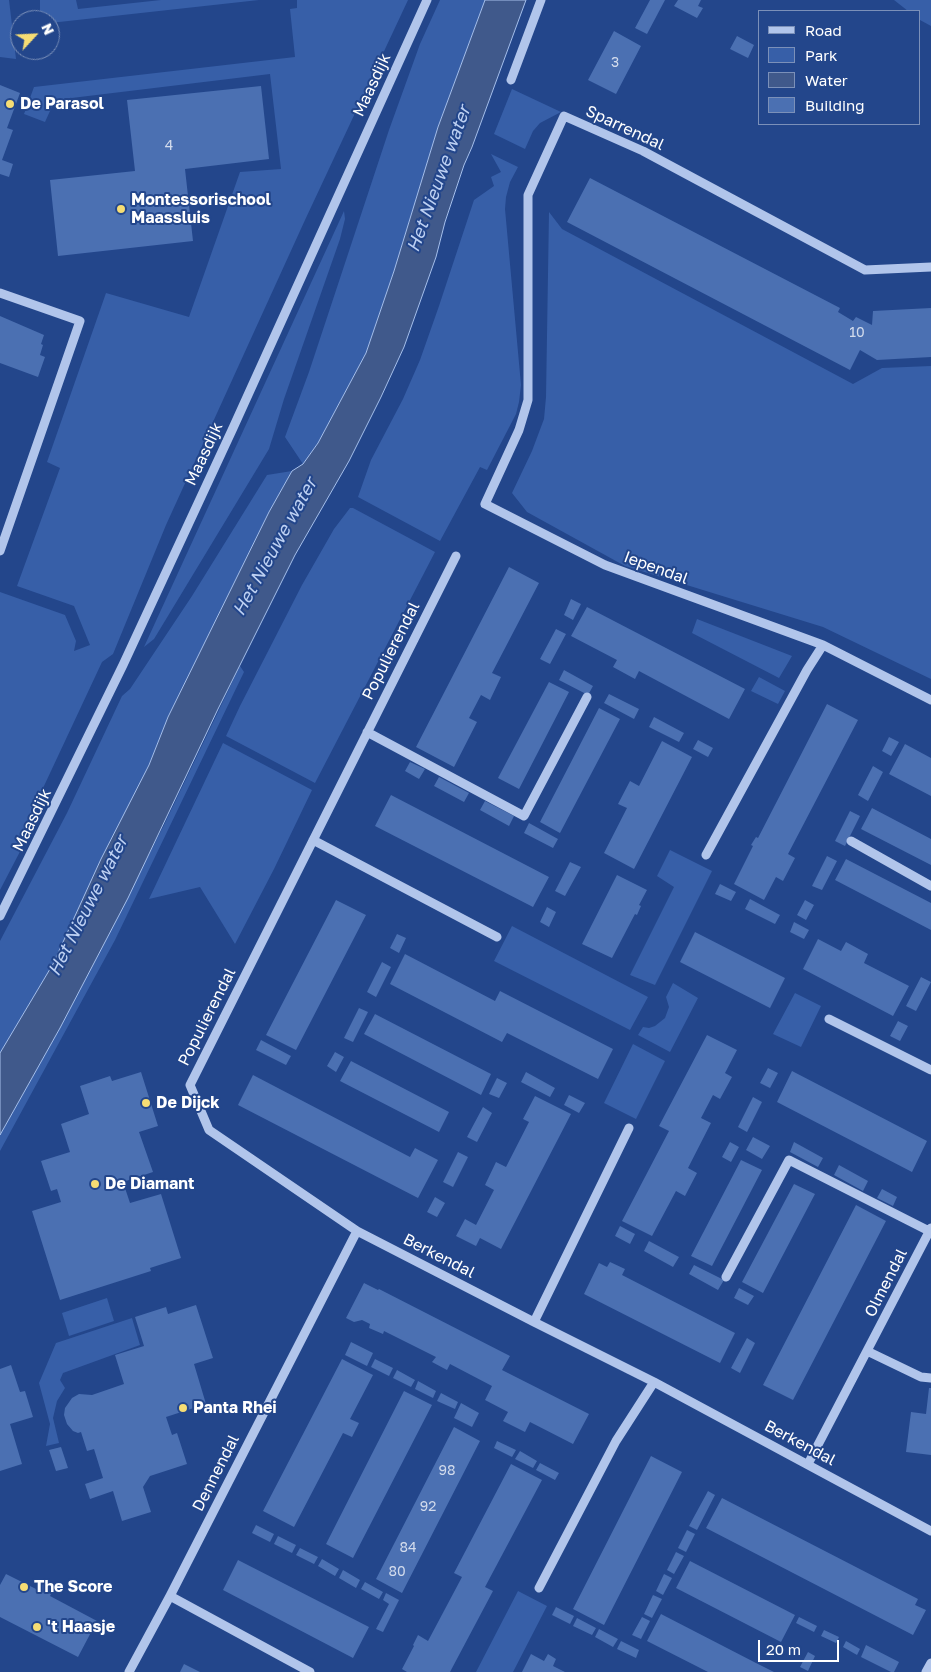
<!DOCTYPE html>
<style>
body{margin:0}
#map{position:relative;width:931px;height:1672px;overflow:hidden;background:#23468b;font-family:"Golos Text",sans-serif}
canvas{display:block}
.legend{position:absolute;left:758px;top:10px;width:162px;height:115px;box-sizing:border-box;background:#23468b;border:1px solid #7b90b9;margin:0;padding:6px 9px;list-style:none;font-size:15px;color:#fff}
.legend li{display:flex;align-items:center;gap:10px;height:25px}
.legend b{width:25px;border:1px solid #7b90b9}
.north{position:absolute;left:10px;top:10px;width:50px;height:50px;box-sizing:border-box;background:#23468b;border:1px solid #7b90b9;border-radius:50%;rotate:65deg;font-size:14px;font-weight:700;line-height:20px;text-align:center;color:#fff}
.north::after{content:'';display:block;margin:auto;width:18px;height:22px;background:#f6dd74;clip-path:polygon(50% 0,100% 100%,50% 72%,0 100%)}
.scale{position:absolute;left:758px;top:1640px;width:81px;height:22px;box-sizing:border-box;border:2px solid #fff;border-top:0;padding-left:6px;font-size:15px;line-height:18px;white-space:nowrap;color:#fff;-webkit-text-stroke:4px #23468b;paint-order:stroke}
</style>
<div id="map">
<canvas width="931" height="1672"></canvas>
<ul class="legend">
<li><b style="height:6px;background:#b1c5eb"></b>Road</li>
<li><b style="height:14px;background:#375fa8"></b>Park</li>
<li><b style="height:14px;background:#40598b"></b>Water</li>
<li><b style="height:14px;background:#4b70b2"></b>Building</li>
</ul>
<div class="north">N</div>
<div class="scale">20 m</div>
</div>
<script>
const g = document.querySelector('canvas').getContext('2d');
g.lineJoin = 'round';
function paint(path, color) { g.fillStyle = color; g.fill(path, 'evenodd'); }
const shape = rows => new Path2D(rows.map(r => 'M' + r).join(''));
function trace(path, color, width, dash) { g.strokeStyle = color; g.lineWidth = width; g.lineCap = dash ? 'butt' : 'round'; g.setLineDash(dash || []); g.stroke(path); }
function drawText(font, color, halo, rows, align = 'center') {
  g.font = font + ' "Golos Text",sans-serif'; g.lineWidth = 4; g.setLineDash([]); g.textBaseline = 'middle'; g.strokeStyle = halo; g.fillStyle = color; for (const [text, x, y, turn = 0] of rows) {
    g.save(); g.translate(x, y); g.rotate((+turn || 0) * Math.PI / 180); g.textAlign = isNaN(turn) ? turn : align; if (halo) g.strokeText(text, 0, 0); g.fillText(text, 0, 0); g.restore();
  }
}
paint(shape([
 [0,0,9,0,16,59,0,57],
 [40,0,76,0,78,9,161,0,259,0,50,23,50,20,40,20],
 [297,0,408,0,305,220,166,525,113,654,102,662,29,818,26,840,0,890,0,592,65,615,76,641,74,651,90,645,74,606,17,586,60,468,47,462,106,293,189,317,240,172,281,169,270,74,55,100,45,122,24,114,34,87,295,57,290,9,297,8],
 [440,0,485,0,438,127,394,271,366,353,318,443,303,464,285,437,309,372,389,130,420,44],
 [894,0,931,0,931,26,920,20,920,11,908,11],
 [512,89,561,112,540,123,533,131,525,149,494,134],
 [491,154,518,167,510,182,506,197,505,209,521,385,519,402,516,414,487,470,480,467,440,541,358,497,371,460,403,399,420,360,439,306,474,200,494,186,491,177,501,172],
 [344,211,345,219,340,239,284,399,269,449,154,639,144,647],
 [549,212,562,229,853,384,882,368,931,366,931,679,823,627,625,566,527,512,512,493,532,451,544,419,546,397],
 [292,471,269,512,168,717,149,765,53,964,0,1053,0,941,67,813,122,696,130,689,192,596,267,475],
 [350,508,353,508,435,552,315,783,226,736,240,706,302,585,334,529],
 [697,619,792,656,779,678,692,633],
 [240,666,244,672,115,940,0,1151,0,1135,60,1028,163,827],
 [759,677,785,691,778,704,751,691],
 [223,743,312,790,274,869,235,944,200,887,149,899],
 [670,850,712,871,655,985,630,975,674,887,657,876],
 [512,926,648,997,630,1030,494,961],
 [673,983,698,998,670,1052,638,1035,643,1027,649,1028,655,1026,665,1018,669,1007,666,997],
 [795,993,821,1006,801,1047,773,1034],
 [633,1044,665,1061,636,1119,604,1103],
 [107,1298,114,1321,69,1336,62,1313],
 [132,1318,140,1345,63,1373,60,1380,65,1388,57,1401,53,1418,59,1443,46,1446,50,1424,39,1383,56,1343],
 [518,1591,547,1606,513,1672,476,1672]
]), '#375fa8');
const water = shape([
 [485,0,526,0,472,147,464,165,445,222,436,257,404,347,381,397,349,461,295,555,218,709,128,898,60,1028,0,1135,0,1053,53,964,101,859,149,765,168,717,269,512,292,471,303,464,318,443,366,353,394,271,438,127,485,0]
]);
paint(water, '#40598b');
trace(water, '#a5bfeb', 1);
paint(shape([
 [650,0,665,0,647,34,635,28],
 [678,0,701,0,698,6,703,8,697,18,674,6],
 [614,31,641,46,616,94,588,80],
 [737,36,754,45,748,58,730,49],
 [0,85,20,93,7,128,13,130,2,160,13,164,9,177,0,174],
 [261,86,269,159,185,169,193,241,58,256,50,180,135,171,127,100],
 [590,178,840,308,838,312,853,321,856,317,872,325,873,311,931,308,931,357,877,360,860,350,850,370,567,222],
 [0,316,44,335,41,344,43,345,40,355,45,357,38,377,0,363],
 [509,567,539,583,492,673,501,677,490,700,481,695,469,718,477,722,454,767,416,747],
 [571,599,581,604,573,620,564,615],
 [587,607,745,689,729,719,639,671,635,679,613,667,617,660,571,636],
 [556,629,566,634,550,664,540,659],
 [564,670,593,686,588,695,559,680],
 [549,682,569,692,519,789,498,778],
 [609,694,639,709,634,719,604,703],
 [827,704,858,720,788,854,795,858,783,881,776,877,764,900,734,884,753,846,751,845,756,837,758,838],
 [599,708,620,719,560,833,540,822],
 [654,717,684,733,679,742,649,727],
 [889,737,899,742,891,756,882,751],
 [698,740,713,748,708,757,693,749],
 [662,741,692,757,634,869,604,853,627,808,618,804,630,781,639,786],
 [905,744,931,758,931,796,889,774],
 [410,762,425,769,419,779,405,771],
 [873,766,883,772,868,801,858,795],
 [439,777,469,793,464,802,434,786],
 [391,795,549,877,533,907,375,826],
 [485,801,514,816,509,826,480,810],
 [872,808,931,839,931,865,861,829],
 [850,811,860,816,845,846,835,841],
 [529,823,558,839,553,848,524,833],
 [827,856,837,861,822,890,812,886],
 [846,859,931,903,931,930,835,880],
 [570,862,581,867,565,896,555,891],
 [617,875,647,890,639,905,641,906,637,915,635,914,612,958,582,944],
 [720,884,736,892,731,901,715,894],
 [750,899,780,915,775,924,745,909],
 [336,900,366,915,296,1050,266,1035],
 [805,900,814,905,806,920,797,915],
 [547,907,556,912,549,927,540,922],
 [794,922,809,930,804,939,790,932],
 [695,932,785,978,770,1008,680,962],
 [397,934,406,938,399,953,390,948],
 [818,939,841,951,846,942,868,954,864,963,909,986,893,1016,803,969],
 [405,954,495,1001,500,991,613,1049,598,1079,507,1033,502,1042,390,984],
 [382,962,391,967,376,997,367,992],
 [921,977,931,982,916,1011,906,1006],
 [359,1008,368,1012,353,1042,344,1038],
 [375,1014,491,1074,481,1095,364,1034],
 [898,1021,908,1026,900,1041,890,1036],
 [707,1035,737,1050,725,1073,732,1077,720,1099,713,1095,701,1118,711,1123,688,1168,697,1173,685,1196,676,1191,652,1236,622,1221,669,1131,659,1126],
 [261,1040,291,1056,286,1065,256,1050],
 [335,1052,344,1057,336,1072,327,1066],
 [351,1061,449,1112,439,1132,340,1081],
 [768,1068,778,1073,770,1088,760,1083],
 [792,1071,927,1141,912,1172,777,1102],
 [141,1072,158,1126,139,1132,153,1172,123,1182,130,1203,161,1194,181,1258,150,1268,151,1271,60,1300,32,1211,61,1202,57,1189,51,1191,41,1161,70,1152,61,1124,89,1114,80,1086,110,1076,112,1081],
 [526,1072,555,1088,550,1097,521,1082],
 [253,1075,410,1157,415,1148,438,1160,418,1198,238,1105],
 [497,1078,507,1083,499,1098,489,1094],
 [569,1095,585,1103,579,1113,564,1105],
 [535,1096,571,1114,501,1249,480,1238,476,1246,456,1236,465,1219,476,1225,494,1190,485,1185,496,1162,506,1167,529,1122,523,1119],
 [753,1097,762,1102,747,1132,738,1127],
 [483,1107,492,1113,477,1142,467,1137],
 [753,1137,770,1146,762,1159,746,1150],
 [730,1142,739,1147,731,1162,722,1157],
 [794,1142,823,1158,818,1167,790,1152],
 [458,1152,468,1157,453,1187,443,1182],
 [741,1160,762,1170,712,1266,691,1256],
 [839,1165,868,1181,863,1191,834,1175],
 [794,1184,815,1194,763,1293,742,1282],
 [882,1189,897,1197,893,1206,877,1198],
 [435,1197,445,1203,437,1217,427,1212],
 [856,1205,886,1221,793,1400,763,1385],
 [620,1226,635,1234,630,1244,615,1236],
 [649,1241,679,1257,673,1267,644,1251],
 [610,1262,625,1269,622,1275,735,1333,720,1363,584,1294,599,1263,607,1267],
 [694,1265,724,1280,718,1290,689,1274],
 [364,1283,378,1290,379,1289,510,1356,502,1370,589,1414,573,1444,530,1422,525,1432,503,1421,508,1412,485,1400,492,1386,450,1364,447,1370,432,1362,436,1357,384,1331,383,1334,369,1328,370,1324,362,1320,354,1322,346,1318],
 [739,1288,754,1296,748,1305,734,1298],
 [196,1305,213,1358,194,1364,206,1404,166,1417,172,1435,177,1433,187,1464,150,1476,143,1487,151,1512,122,1521,113,1491,90,1499,85,1484,103,1478,94,1449,87,1451,81,1432,78,1433,73,1431,67,1424,64,1415,65,1408,72,1398,79,1394,92,1395,124,1384,115,1355,144,1346,135,1317,166,1307,168,1314],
 [747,1338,755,1343,740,1373,731,1368],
 [351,1342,373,1353,367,1366,345,1355],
 [342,1359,373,1375,350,1419,359,1423,352,1437,343,1433,294,1527,263,1511],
 [375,1359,393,1368,389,1376,371,1367],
 [11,1365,20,1392,25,1391,33,1417,10,1424,22,1464,0,1471,0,1369],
 [397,1370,415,1380,411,1387,393,1378],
 [418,1381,436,1391,433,1398,415,1389],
 [929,1388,931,1388,931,1455,906,1452,911,1412,926,1414],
 [404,1391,432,1405,353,1558,326,1544],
 [441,1393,458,1402,455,1409,437,1401],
 [461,1403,479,1413,472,1427,454,1418],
 [454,1427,480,1441,402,1593,376,1579],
 [497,1441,516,1450,512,1457,494,1448],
 [61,1447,68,1468,56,1471,49,1450],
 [520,1451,537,1461,533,1468,515,1459],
 [651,1456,682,1472,604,1625,573,1609],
 [540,1463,559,1473,555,1480,536,1470],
 [511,1464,542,1480,485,1587,493,1591,450,1672,407,1672,402,1669,414,1646,413,1645,418,1635,428,1641,462,1577,454,1573],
 [708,1491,715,1495,697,1530,689,1526],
 [722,1498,918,1599,915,1605,926,1610,913,1635,706,1528],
 [256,1525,274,1534,270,1542,252,1533],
 [687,1530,695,1534,686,1552,678,1548],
 [278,1536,296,1545,292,1553,274,1544],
 [300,1548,318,1557,314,1564,296,1555],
 [676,1552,684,1556,674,1574,667,1570],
 [322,1559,339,1569,335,1576,318,1566],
 [238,1560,369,1627,353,1658,223,1590],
 [690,1561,795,1615,781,1642,676,1588],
 [343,1570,360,1580,356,1588,339,1578],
 [6,1574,38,1590,42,1582,54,1588,50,1596,97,1621,78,1657,0,1617,0,1585],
 [664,1574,672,1578,663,1595,656,1591],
 [365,1582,383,1592,379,1599,361,1589],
 [386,1593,399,1600,383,1632,376,1629,389,1604,383,1600],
 [653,1595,662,1599,652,1618,644,1614],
 [556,1607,574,1616,570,1624,552,1615],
 [661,1614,756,1663,774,1672,708,1672,647,1641],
 [642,1617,650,1621,641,1639,632,1635],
 [799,1617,817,1626,814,1632,796,1623],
 [577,1618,596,1628,592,1635,573,1626],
 [599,1629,618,1639,613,1647,595,1637],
 [824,1630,839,1637,836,1643,821,1636],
 [621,1641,639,1650,636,1658,617,1649],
 [846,1641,860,1649,857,1655,843,1647],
 [866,1645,899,1662,894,1672,891,1672,861,1657],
 [808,1652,815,1656,808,1671,800,1667],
 [531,1654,544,1661,548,1654,556,1659,553,1666,565,1672,522,1672],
 [184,1664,200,1672,180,1672]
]), '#4b70b2');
trace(shape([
 [511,80,541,0],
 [931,267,865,270,643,151,564,116,528,195,528,400,519,430,485,504,605,565,823,645,931,700],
 [0,293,80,321,0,551],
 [456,556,190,1085,209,1130,357,1231,534,1322,654,1382,931,1531],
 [367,732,524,816,587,697],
 [313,840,497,937],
 [851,841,931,886],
 [706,855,807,670,823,645],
 [0,916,123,665,233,428,427,0],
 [829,1019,931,1070],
 [726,1277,789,1160,929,1231],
 [534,1322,629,1128],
 [867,1351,921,1377,931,1378],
 [808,1464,931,1228],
 [539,1588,616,1441,654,1382],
 [170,1596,310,1672],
 [129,1672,170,1596,357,1231],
 [926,1672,931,1663]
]), '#b1c5eb', 9);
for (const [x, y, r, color] of [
 [10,104,5,"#f6dd74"],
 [121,209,5,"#f6dd74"],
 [146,1103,5,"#f6dd74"],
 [95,1184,5,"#f6dd74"],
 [183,1408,5,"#f6dd74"],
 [24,1587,5,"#f6dd74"],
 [37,1627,5,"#f6dd74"]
]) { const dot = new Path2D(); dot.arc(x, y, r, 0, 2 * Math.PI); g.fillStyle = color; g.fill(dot); trace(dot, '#23468b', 2); }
drawText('14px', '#d2dbec', null, [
 ["3",615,63],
 ["4",169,146],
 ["10",857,333],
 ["98",447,1471],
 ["92",428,1507],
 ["84",408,1548],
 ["80",397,1572]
]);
drawText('16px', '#fff', '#23468b', [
 ["Maasdijk",372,85,-65],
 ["Sparrendal",625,128,25],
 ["Maasdijk",204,454,-65],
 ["Iependal",656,568,20],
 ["Populierendal",391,651,-63],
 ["Maasdijk",32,820,-64],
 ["Populierendal",207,1017,-63],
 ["Berkendal",439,1256,27],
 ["Olmendal",886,1283,-63],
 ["Berkendal",800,1443,28],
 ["Dennendal",216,1473,-63]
]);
drawText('bold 16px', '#fff', '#23468b', [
 ["De Parasol",20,104],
 ["Montessorischool",131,200],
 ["Maassluis",131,218],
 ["De Dijck",156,1103],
 ["De Diamant",105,1184],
 ["Panta Rhei",193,1408],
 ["The Score",34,1587],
 ["'t Haasje",47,1627]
], 'left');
drawText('italic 18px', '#bdd0f2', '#23468b', [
 ["Het Nieuwe water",439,179,-70],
 ["Het Nieuwe water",275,547,-61],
 ["Het Nieuwe water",88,906,-63]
]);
</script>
